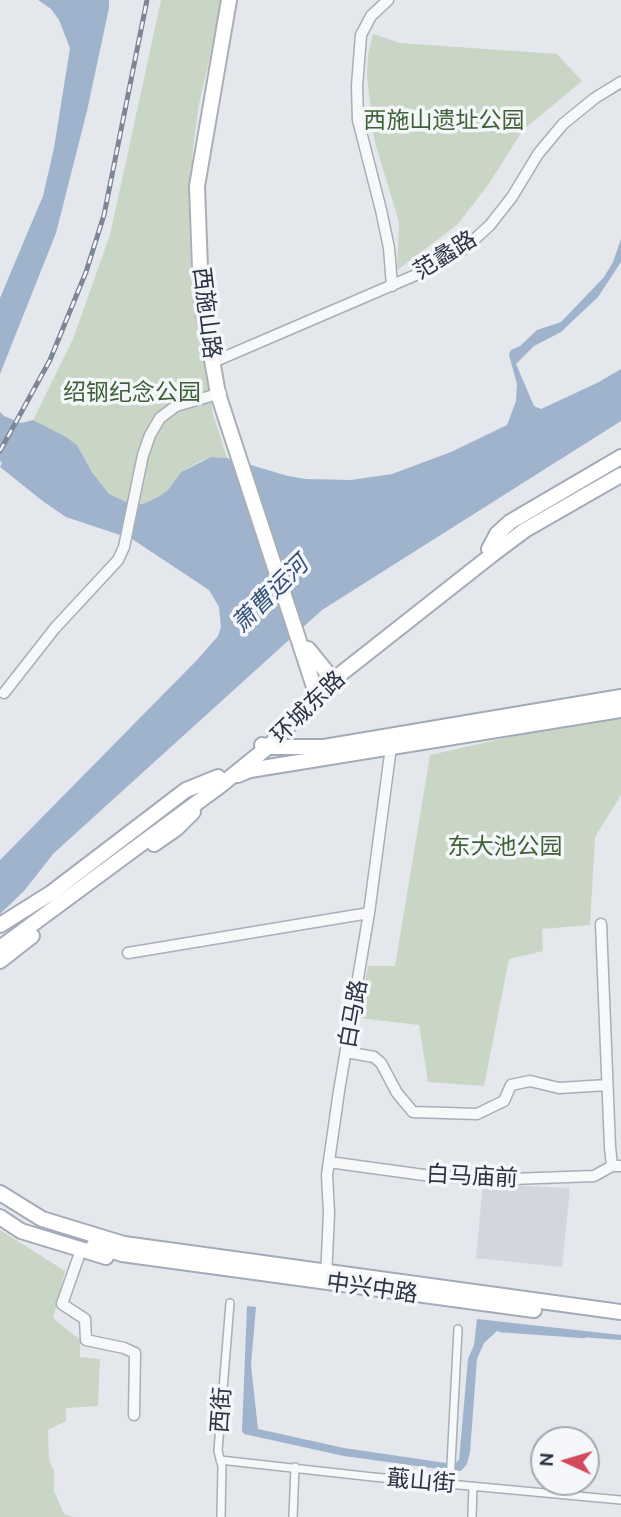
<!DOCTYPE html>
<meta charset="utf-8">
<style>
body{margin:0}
#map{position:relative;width:621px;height:1517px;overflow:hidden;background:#e4e7ec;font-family:Ubuntu,sans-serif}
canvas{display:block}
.north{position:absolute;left:530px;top:1426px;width:70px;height:70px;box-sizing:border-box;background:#f4f6f9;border:2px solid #a4a8b1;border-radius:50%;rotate:274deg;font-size:19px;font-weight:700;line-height:28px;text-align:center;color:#2b3445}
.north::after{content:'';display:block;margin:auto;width:24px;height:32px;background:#d1495b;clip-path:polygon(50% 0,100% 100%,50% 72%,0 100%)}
</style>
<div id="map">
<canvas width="621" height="1517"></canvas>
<div class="north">N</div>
</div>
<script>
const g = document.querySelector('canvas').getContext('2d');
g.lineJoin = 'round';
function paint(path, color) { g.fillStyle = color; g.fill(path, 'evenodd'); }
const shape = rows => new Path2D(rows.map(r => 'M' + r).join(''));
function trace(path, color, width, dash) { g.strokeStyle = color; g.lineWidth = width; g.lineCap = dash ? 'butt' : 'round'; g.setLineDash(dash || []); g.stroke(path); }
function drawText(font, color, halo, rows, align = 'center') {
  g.font = font + ' Ubuntu,"Noto Sans SC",sans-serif'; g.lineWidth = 7; g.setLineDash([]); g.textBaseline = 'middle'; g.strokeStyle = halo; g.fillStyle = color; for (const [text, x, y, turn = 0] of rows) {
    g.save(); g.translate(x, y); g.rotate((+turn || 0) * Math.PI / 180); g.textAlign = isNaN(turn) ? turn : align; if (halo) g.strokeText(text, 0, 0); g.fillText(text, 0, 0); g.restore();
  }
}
paint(shape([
 [483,1184,570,1188,562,1267,476,1258]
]), '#d2d6de');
paint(shape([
 [161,0,223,0,199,104,193,148,189,220,191,276,199,334,213,414,227,458,216,457,202,460,181,472,168,490,158,497,143,504,131,504,109,494,92,472,77,445,33,420,73,339,110,235],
 [373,34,400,43,557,54,582,81,523,130,488,185,457,225,397,270,399,222,374,139,367,75,368,54],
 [621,712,621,795,595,837,590,925,542,929,543,951,509,959,484,1086,428,1082,419,1025,359,1018,368,966,395,966,430,755],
 [0,1230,65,1271,53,1318,80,1340,80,1357,100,1359,98,1406,66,1408,66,1421,48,1430,49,1460,54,1471,54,1491,64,1514,73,1517,0,1517]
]), '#c9d6c5');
paint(shape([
 [38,0,109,0,109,8,87,111,56,233,0,374,0,298,43,196,54,148,70,48,59,20,51,9],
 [621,239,621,262,598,297,561,332,534,346,516,364,534,406,541,409,597,383,621,369,621,421,322,610,54,853,24,891,0,914,0,860,197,660,218,636,221,627,219,607,209,590,132,539,66,517,44,502,0,467,2,463,0,461,0,412,4,416,21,423,33,420,66,437,77,445,92,472,109,494,131,504,143,504,158,497,168,490,181,472,211,457,227,458,288,476,306,479,351,480,392,474,451,452,507,425,516,401,517,384,509,355,511,350,520,346,537,330,561,322,604,277,613,262],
 [247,1306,256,1307,251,1365,258,1429,344,1448,446,1463,455,1463,459,1460,468,1359,474,1345,477,1319,621,1335,621,1340,497,1331,484,1343,477,1359,470,1452,467,1464,461,1471,446,1470,344,1456,244,1434,242,1431]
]), '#9fb4cc');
trace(shape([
 [500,1331,584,1337]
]), '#9fb4cc', 2.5);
const pedestrian = shape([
 [220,1460,373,1477,621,1500],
 [450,1484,458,1329],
 [221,1517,222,1466,218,1451,230,1303],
 [293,1517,295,1467],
 [472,1517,473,1486]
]);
const minor = shape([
 [388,0,371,16,361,35,357,86,358,120,381,210,389,248,392,286],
 [218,360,432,268,465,248,490,225,512,197,538,154,563,124,595,98,621,82],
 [4,693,55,628,118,560,124,547,143,455,150,435,160,418,176,406,221,393],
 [601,924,610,1147,612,1166,621,1166],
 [128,953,369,913],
 [346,1052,374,1057,381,1063,397,1093,413,1112,477,1114,504,1101,511,1085,530,1081,559,1088,607,1085],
 [329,1162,431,1176,512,1179,594,1176,612,1166],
 [81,1250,62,1304,85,1319,86,1340,124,1348,135,1353,134,1415],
 [326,1278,329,1213,327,1175,339,1091,369,913,391,747]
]);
const secondary = shape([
 [229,0,197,186,201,297,218,394,317,696],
 [308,649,333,680]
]);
const primary = shape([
 [489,549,497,534,510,522,621,457],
 [262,745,268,747,324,747,621,697],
 [238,775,250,770,621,710],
 [154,844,177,828,193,812],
 [0,925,51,893,186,790,218,777],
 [0,948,221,785,268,747,333,680,493,554,525,530,621,475],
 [0,961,32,936],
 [0,1193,42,1219,124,1244,621,1312],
 [0,1217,21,1231,106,1257],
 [94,1245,122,1254,534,1310]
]);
trace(pedestrian, '#a9aeb7', 10);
trace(minor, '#a9aeb7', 13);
trace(secondary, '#a9aeb7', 18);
trace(primary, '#a3abb8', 18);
trace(pedestrian, '#f7f8fa', 7);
trace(minor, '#f7f8fa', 10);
trace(secondary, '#fff', 14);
trace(primary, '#fff', 14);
const rail = shape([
 [0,451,50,360,86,272,104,215,147,0]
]);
trace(rail, '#7d8696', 5);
trace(rail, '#f4f6f9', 2.5, [8]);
drawText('23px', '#3f6138', '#f4f6f9', [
 ["西施山遗址公园",444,120],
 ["绍钢纪念公园",132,392],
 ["东大池公园",505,846]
]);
drawText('23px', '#2b3445', '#f4f6f9', [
 ["范蠡路",445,255,-32],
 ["西施山路",207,313,83],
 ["环城东路",308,707,-44],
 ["白马路",353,1014,-80],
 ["白马庙前",472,1176,3],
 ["中兴中路",372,1288,8],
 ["西街",221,1410,-86],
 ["蕺山街",421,1481,5]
]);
drawText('italic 24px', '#34527a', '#f4f6f9', [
 ["萧曹运河",270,594,-45]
]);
</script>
